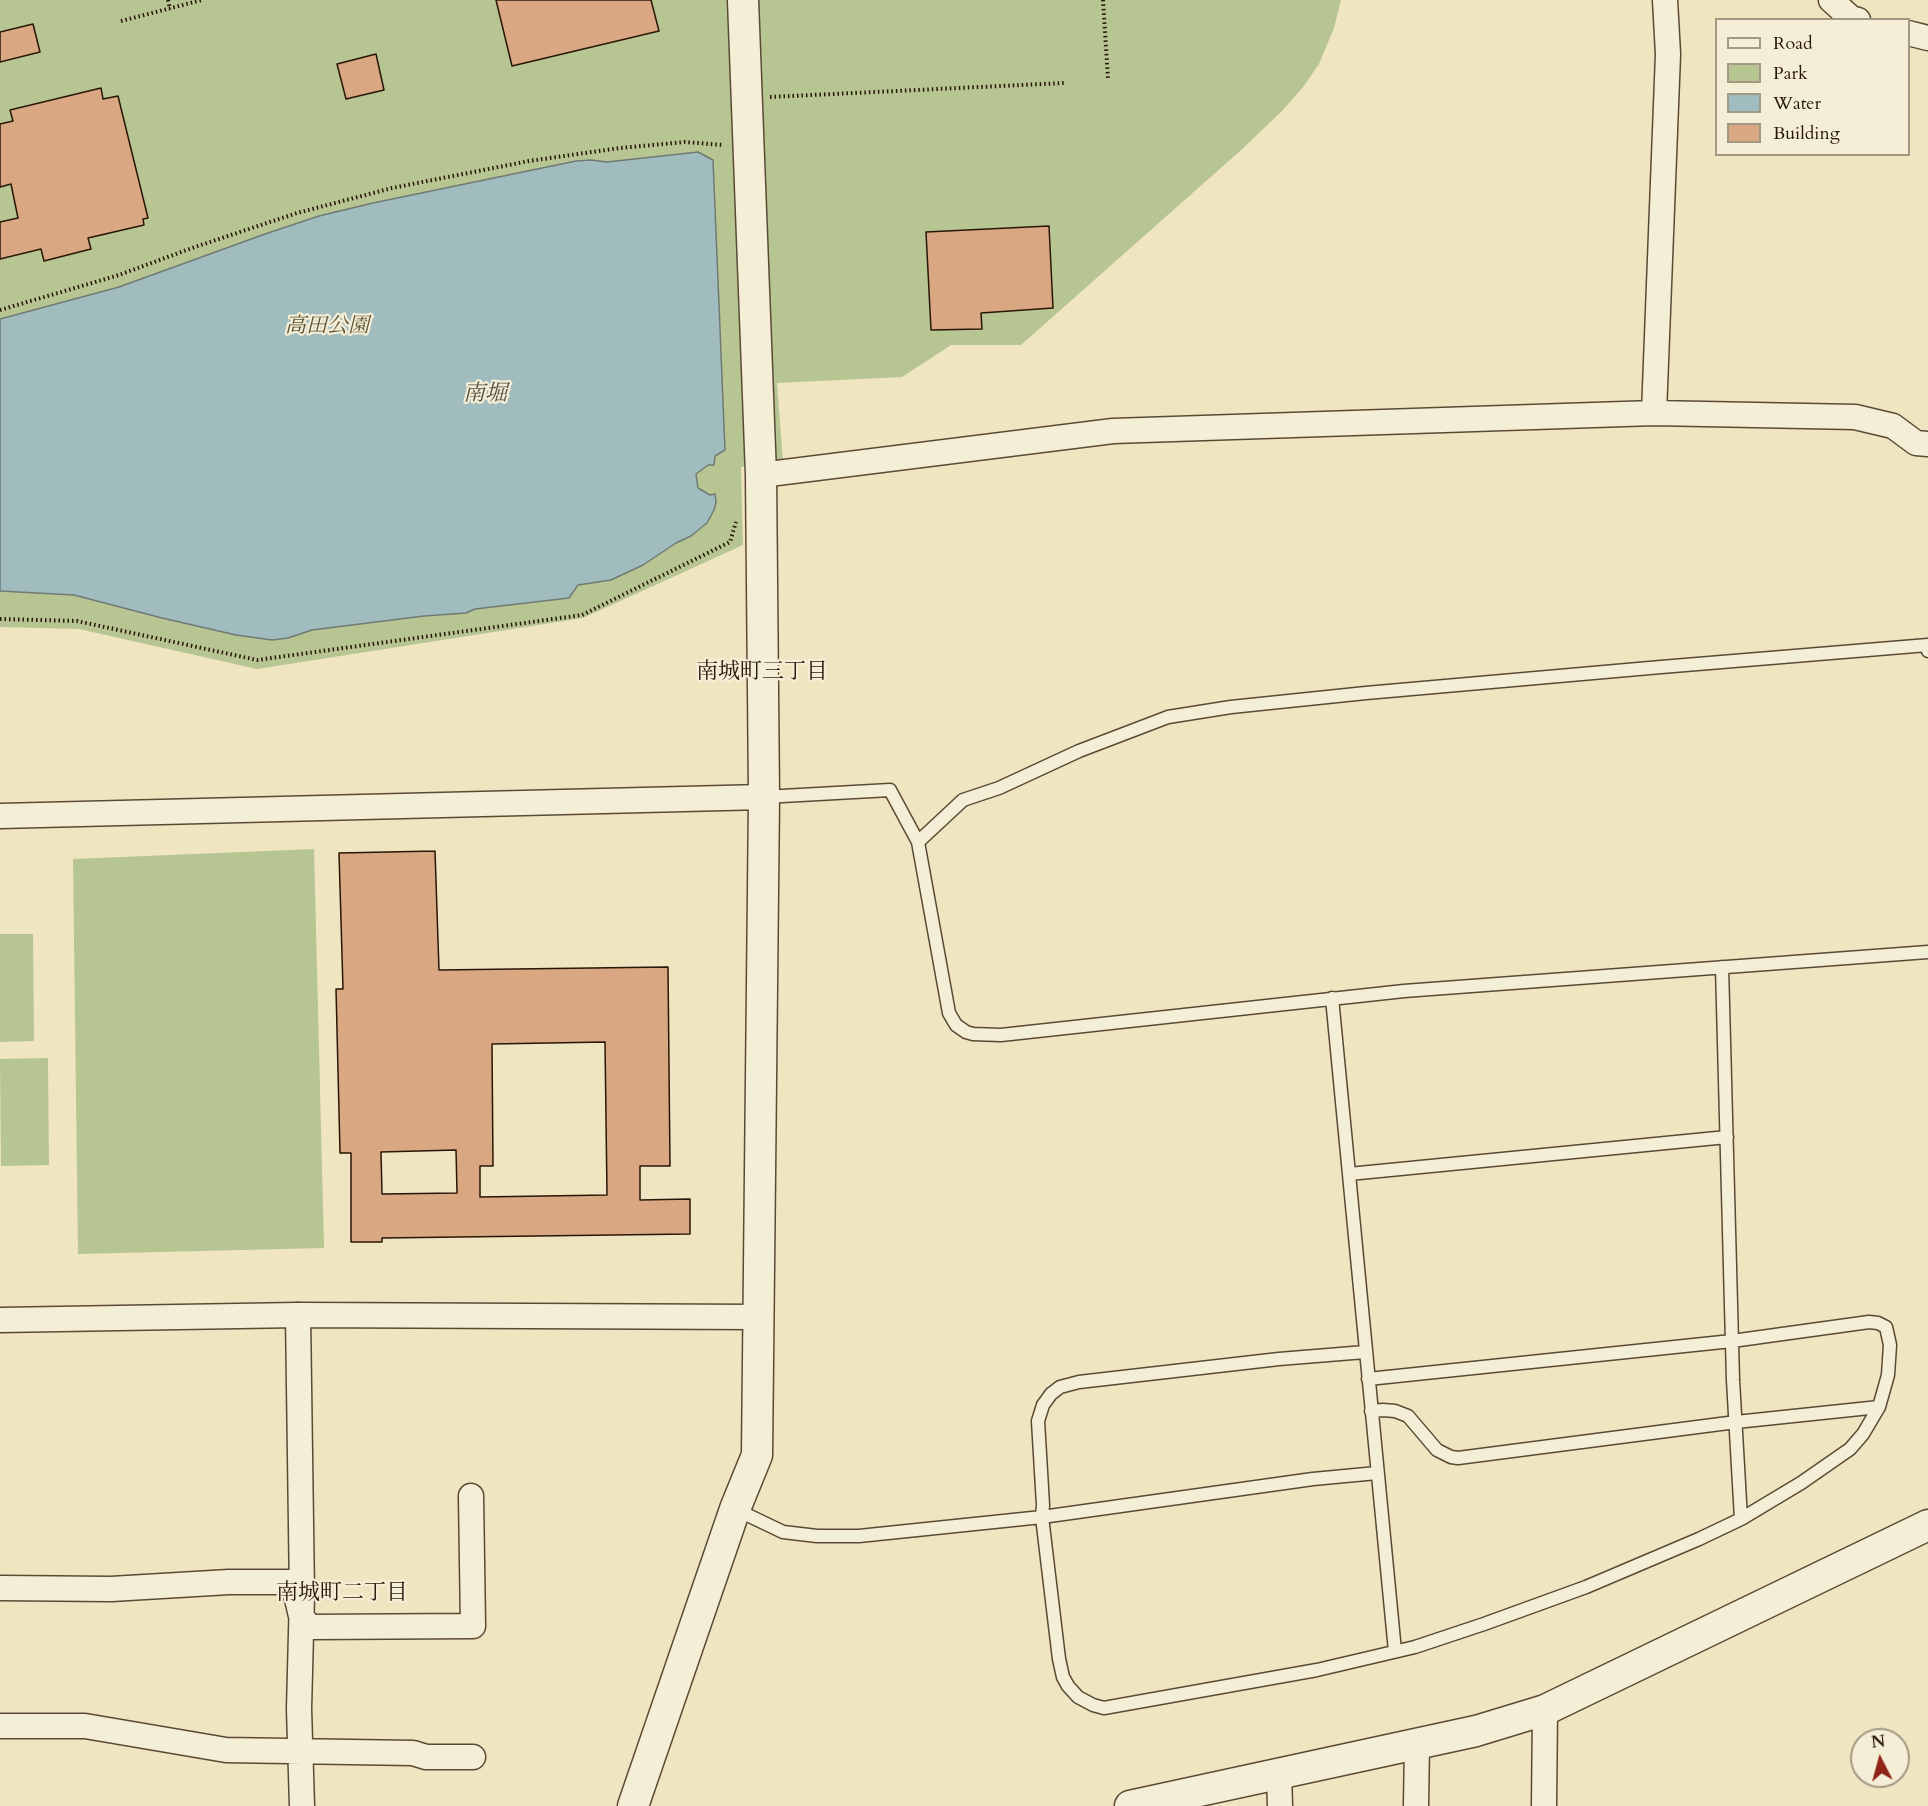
<!DOCTYPE html>
<meta charset="utf-8">
<style>
body{margin:0}
#map{position:relative;width:1928px;height:1806px;overflow:hidden;background:#efe5c0;font-family:Cardo,serif}
canvas{display:block}
.legend{position:absolute;left:1715px;top:18px;width:195px;height:138px;box-sizing:border-box;background:#f5eed6;border:2px solid #a39883;margin:0;padding:8px 10px;list-style:none;font-size:18px;color:#281606}
.legend li{display:flex;align-items:center;gap:12px;height:30px}
.legend b{width:30px;border:2px solid #a39883}
.north{position:absolute;left:1850px;top:1728px;width:60px;height:60px;box-sizing:border-box;background:#f5eed6;border:2px solid #a39883;border-radius:50%;rotate:354deg;font-size:16px;font-weight:700;line-height:24px;text-align:center;color:#281606}
.north::after{content:'';display:block;margin:auto;width:21px;height:27px;background:#8f2418;clip-path:polygon(50% 0,100% 100%,50% 72%,0 100%)}
</style>
<div id="map">
<canvas width="1928" height="1806"></canvas>
<ul class="legend">
<li><b style="height:8px;background:#f5eed6"></b>Road</li>
<li><b style="height:16px;background:#b7c593"></b>Park</li>
<li><b style="height:16px;background:#a0bcbe"></b>Water</li>
<li><b style="height:16px;background:#d9a781"></b>Building</li>
</ul>
<div class="north">N</div>
</div>
<script>
const g = document.querySelector('canvas').getContext('2d');
g.lineJoin = 'round';
function paint(path, color) { g.fillStyle = color; g.fill(path, 'evenodd'); }
const shape = rows => new Path2D(rows.map(r => 'M' + r).join(''));
function trace(path, color, width, dash) { g.strokeStyle = color; g.lineWidth = width; g.lineCap = dash ? 'butt' : 'round'; g.setLineDash(dash || []); g.stroke(path); }
function drawText(font, color, halo, rows, align = 'center') {
  g.font = font + ' Cardo,"Noto Serif JP",serif'; g.lineWidth = 4.5; g.setLineDash([]); g.textBaseline = 'middle'; g.strokeStyle = halo; g.fillStyle = color; for (const [text, x, y, turn = 0] of rows) {
    g.save(); g.translate(x, y); g.rotate((+turn || 0) * Math.PI / 180); g.textAlign = isNaN(turn) ? turn : align; if (halo) g.strokeText(text, 0, 0); g.fillText(text, 0, 0); g.restore();
  }
}
paint(shape([
 [0,0,1341,0,1334,28,1319,64,1303,87,1282,111,1240,151,1021,345,951,345,902,377,777,383,783,462,741,467,743,545,583,618,257,669,79,629,0,627],
 [314,849,324,1248,78,1254,73,859],
 [0,934,33,934,34,1041,0,1042],
 [48,1058,49,1165,1,1166,0,1059]
]), '#b7c593');
const water = shape([
 [698,152,713,160,725,450,715,456,714,465,708,465,696,474,698,488,710,495,715,494,716,502,714,510,707,523,691,536,676,543,643,565,611,580,578,585,569,598,475,609,466,613,424,616,312,630,288,638,272,640,236,635,162,618,74,595,0,591,0,319,119,287,265,234,319,216,373,203,576,161,591,160,607,162,698,152]
]);
paint(water, '#a0bcbe');
trace(water, '#707a74', 1.5);
const building = shape([
 [496,0,651,0,659,31,512,66,496,0],
 [33,24,40,52,0,62,0,32,33,24],
 [376,54,384,90,346,99,337,64,376,54],
 [101,88,103,99,118,96,148,218,143,219,144,225,88,238,91,249,44,261,41,249,0,259,0,222,18,218,11,184,0,187,0,124,13,121,10,110,101,88],
 [1049,226,1053,308,981,313,982,329,931,330,926,232,1049,226],
 [435,851,439,970,668,967,670,1166,640,1166,640,1200,690,1199,690,1234,382,1238,382,1242,351,1242,351,1153,340,1153,336,989,343,989,339,853,435,851],
 [605,1042,607,1195,480,1197,480,1166,493,1166,492,1044,605,1042],
 [456,1150,457,1193,382,1194,381,1152,456,1150]
]);
paint(building, '#d9a781');
trace(building, '#281606', 1.5);
const service = shape([
 [764,797,890,790,918,842,949,1013,956,1025,966,1032,973,1034,1001,1035,1404,991,1928,952],
 [918,842,963,800,999,788,1079,751,1168,717,1231,707,1366,693,1661,667,1928,645,1928,651],
 [1722,967,1733,1380,1741,1519],
 [1332,998,1395,1651],
 [1349,1174,1727,1137],
 [1365,1352,1279,1359,1079,1382,1060,1387,1051,1394,1043,1405,1038,1421,1043,1505,1042,1517,1059,1659,1063,1677,1068,1686,1078,1697,1093,1705,1104,1708,1115,1706,1317,1670,1415,1647,1484,1624,1586,1587,1699,1539,1741,1519,1801,1483,1850,1449,1863,1434,1879,1407,1888,1375,1890,1345,1886,1327,1878,1323,1869,1322,1732,1341,1368,1379],
 [1371,1411,1383,1410,1395,1411,1408,1416,1437,1450,1451,1457,1458,1458,1736,1422,1879,1407],
 [735,1509,783,1532,817,1536,859,1536,1042,1517,1313,1479,1377,1473]
]);
const minor = shape([
 [1831,0,1851,18,1858,20],
 [1908,33,1928,38],
 [1654,413,1668,54,1665,0],
 [761,475,1113,431,1654,413,1855,417,1893,426,1916,443,1928,444],
 [0,816,764,797],
 [298,1315,302,1595,299,1709,302,1806],
 [0,1320,298,1315,759,1317],
 [0,1588,111,1589,229,1582,293,1582,301,1616,310,1627,473,1626,471,1496],
 [0,1726,85,1726,226,1750,413,1753,426,1757,473,1757],
 [1279,1772,1280,1806],
 [1416,1806,1417,1743],
 [1544,1806,1545,1710]
]);
const tertiary = shape([
 [633,1806,735,1509,757,1455,764,797,761,475,743,0],
 [1130,1806,1476,1731,1545,1710,1928,1525]
]);
trace(service, '#5a4a34', 15);
trace(minor, '#5a4a34', 27);
trace(tertiary, '#5a4a34', 33);
trace(shape([
 [168,0,170,9],
 [1103,0,1108,79],
 [121,21,202,0],
 [770,97,1064,83],
 [0,310,119,275,192,248,297,213,392,188,529,161,620,148,685,142,723,145],
 [0,619,77,621,257,660,582,615,730,542,736,522]
]), '#281606', 4, [1.5, 3]);
trace(service, '#f5eed6', 12);
trace(minor, '#f5eed6', 24);
trace(tertiary, '#f5eed6', 30);
drawText('italic 21px', '#5a5337', '#f5eed6', [
 ["高田公園",327,327]
]);
drawText('italic 22px', '#525046', '#f5eed6', [
 ["南堀",485,395]
]);
drawText('22px', '#281606', '#f5eed6', [
 ["南城町三丁目",762,673],
 ["南城町二丁目",342,1594]
]);
</script>
